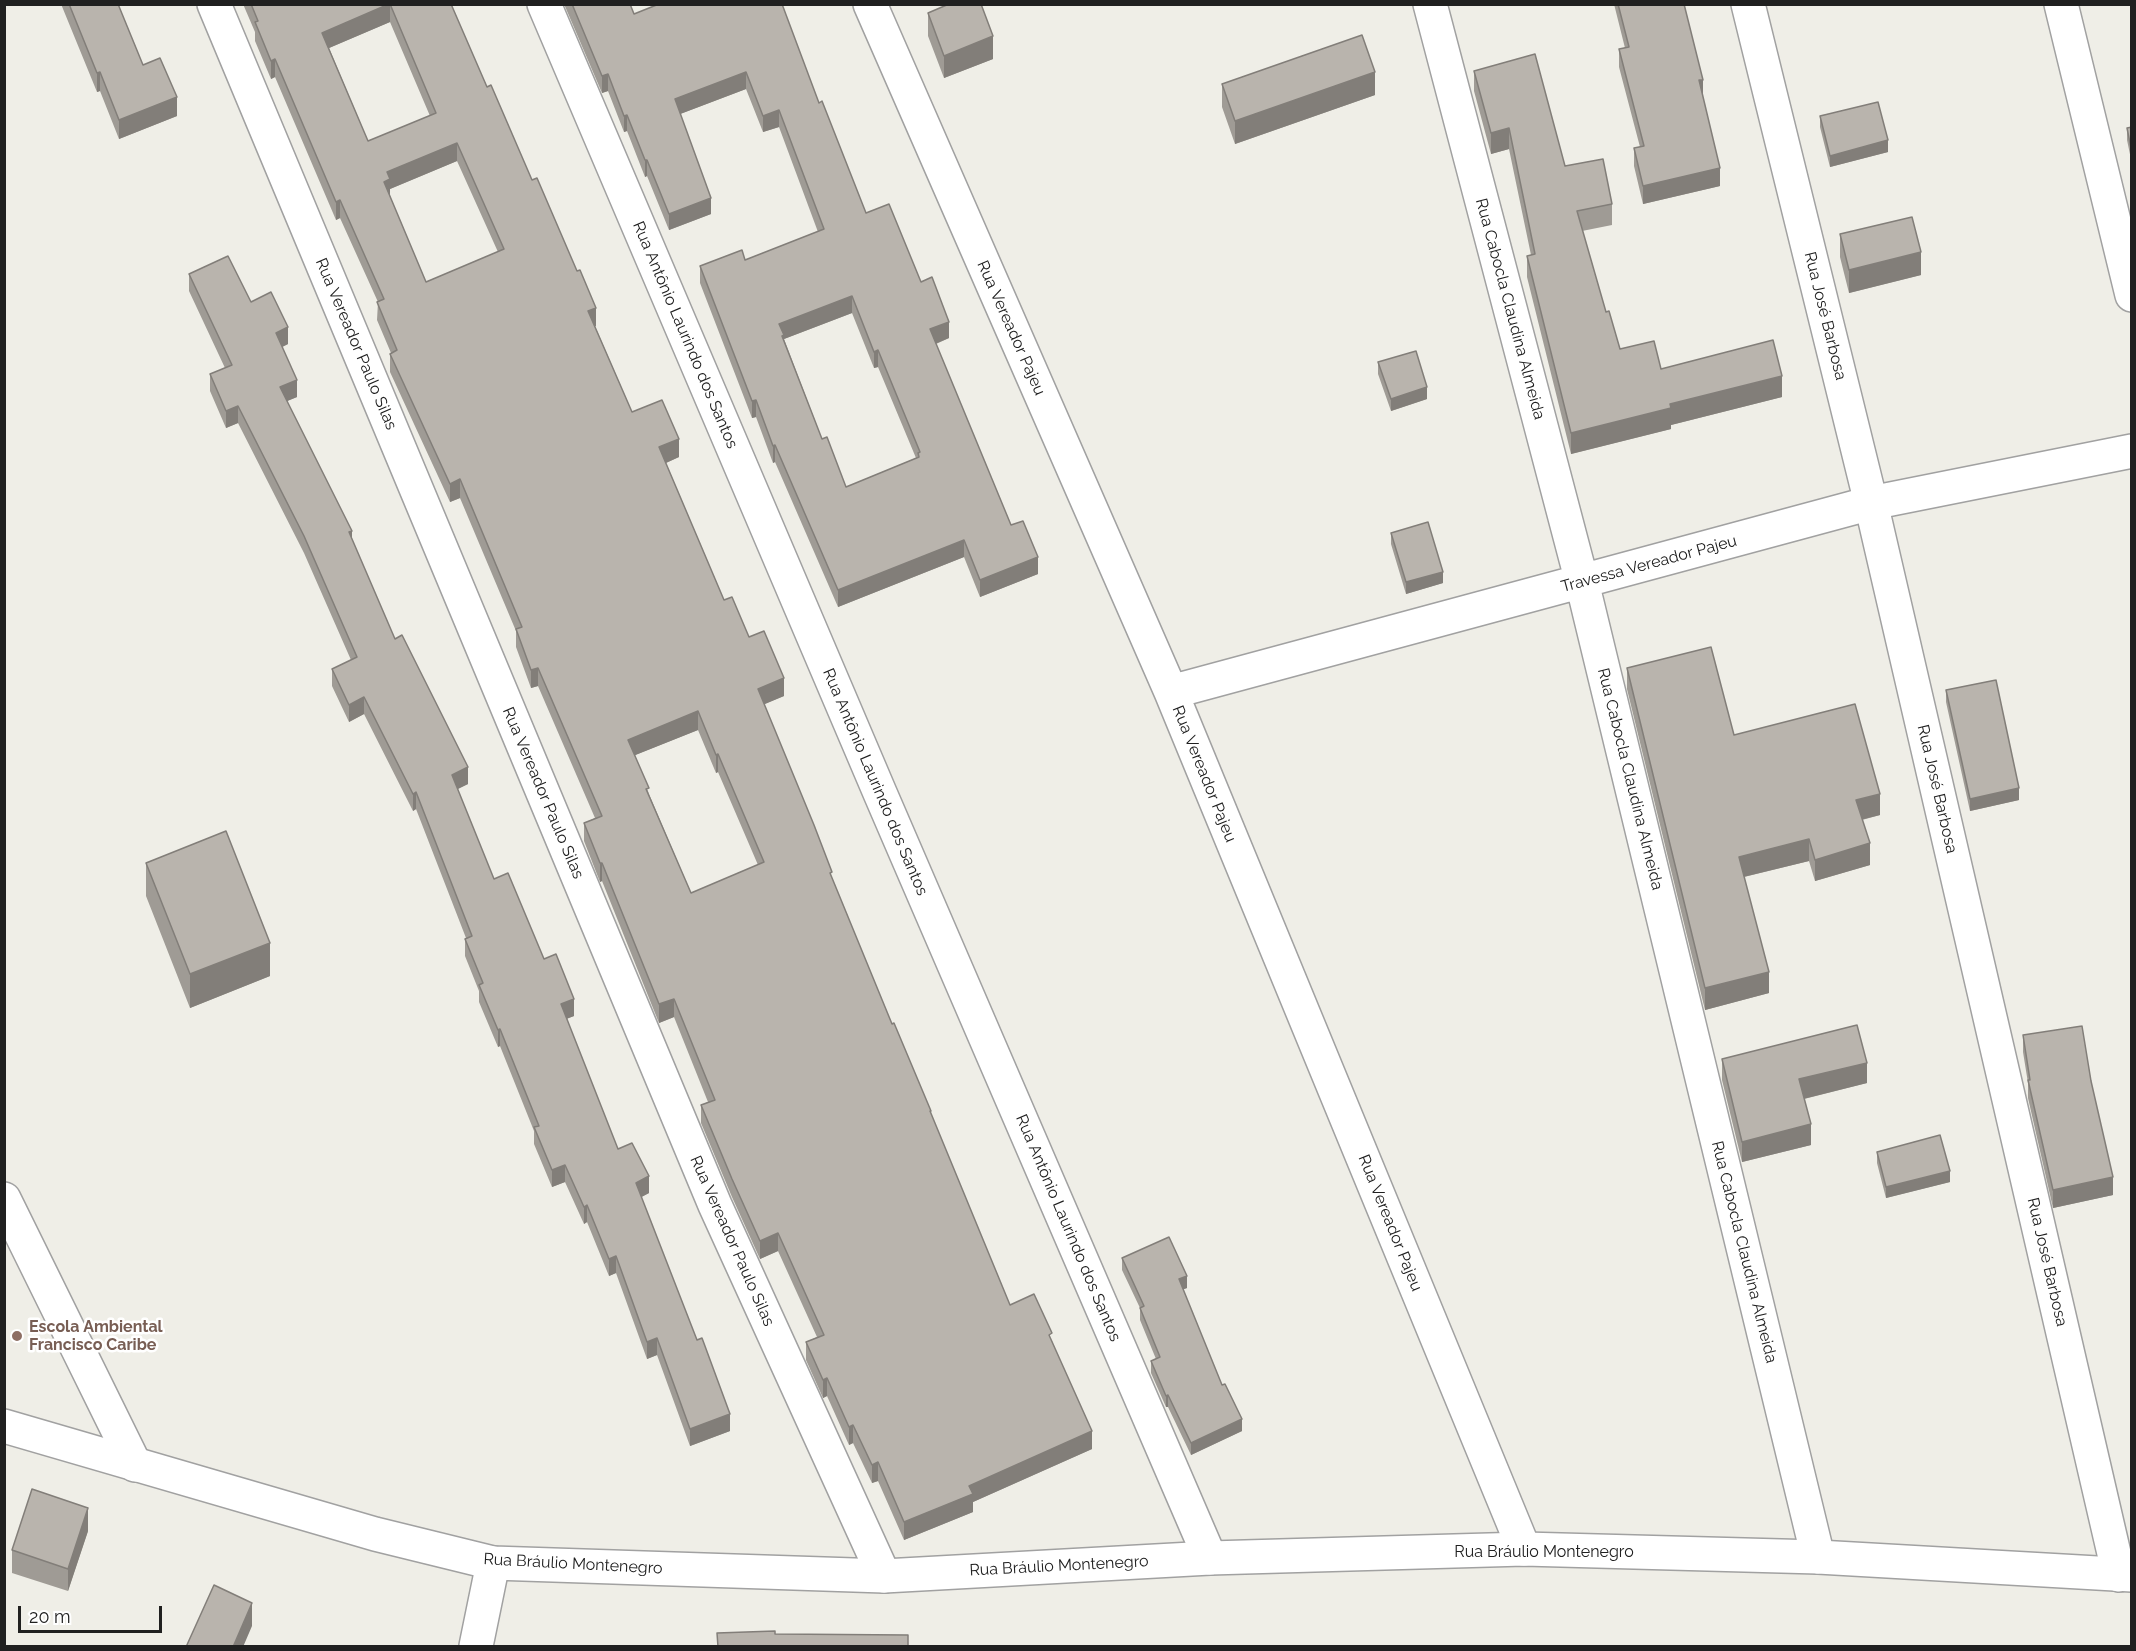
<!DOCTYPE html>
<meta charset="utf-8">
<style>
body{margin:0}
#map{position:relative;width:2136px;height:1651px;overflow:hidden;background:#efeee7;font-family:Raleway,sans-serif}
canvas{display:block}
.frame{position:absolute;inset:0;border:6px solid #202020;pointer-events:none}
.scale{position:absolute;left:18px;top:1606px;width:144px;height:27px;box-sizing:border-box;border:3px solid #202020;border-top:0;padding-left:8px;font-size:18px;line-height:21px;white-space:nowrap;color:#202020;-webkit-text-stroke:4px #fff;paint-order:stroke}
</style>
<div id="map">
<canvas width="2136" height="1651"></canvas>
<div class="frame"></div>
<div class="scale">20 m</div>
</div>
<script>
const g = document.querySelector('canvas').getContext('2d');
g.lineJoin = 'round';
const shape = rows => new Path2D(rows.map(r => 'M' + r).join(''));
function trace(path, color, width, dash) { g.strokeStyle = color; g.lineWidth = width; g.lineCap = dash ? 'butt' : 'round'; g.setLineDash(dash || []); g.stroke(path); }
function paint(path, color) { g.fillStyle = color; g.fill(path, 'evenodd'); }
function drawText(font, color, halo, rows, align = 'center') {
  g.font = font + ' Raleway,sans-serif'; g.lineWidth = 5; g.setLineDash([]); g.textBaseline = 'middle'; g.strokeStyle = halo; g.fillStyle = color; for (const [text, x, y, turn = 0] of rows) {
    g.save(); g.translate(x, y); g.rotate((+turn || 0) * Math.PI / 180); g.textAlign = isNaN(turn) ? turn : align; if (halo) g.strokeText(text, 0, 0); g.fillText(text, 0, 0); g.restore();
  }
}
const minor = shape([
 [214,4,715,1205,884,1576],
 [544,4,880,793,1210,1558],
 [870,4,1171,692,1524,1549],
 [1430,4,1582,582,1818,1557],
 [1748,4,1871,503,2119,1575],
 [2061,4,2132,295],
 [1171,692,1871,503,2132,451],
 [4,1199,135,1465],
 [476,1646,493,1563]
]);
const tertiary = shape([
 [4,1426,375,1534,493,1563,884,1576,1210,1558,1524,1549,1818,1557,2132,1575]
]);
trace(minor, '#a1a1a1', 36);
trace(tertiary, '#a1a1a1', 36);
trace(minor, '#fff', 33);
trace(tertiary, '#fff', 33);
paint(shape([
 [61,4,118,4,143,65,177,116,119,139,100,91,97,92],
 [243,4,451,4,487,87,532,180,596,326,595,326,632,412,679,457,666,463,724,600,749,637,784,696,764,704,832,878,892,1024,931,1115,1010,1305,1052,1341,1092,1449,973,1502,973,1512,904,1540,878,1481,872,1483,853,1443,849,1445,827,1396,823,1398,806,1360,806,1342,817,1337,778,1251,760,1259,732,1197,701,1123,701,1105,708,1102,674,1017,659,1023,602,881,600,882,584,841,584,823,595,818,538,686,531,688,516,647,516,631,460,498,450,502,390,372,390,354,391,353,377,320,378,302,340,218,336,220,275,77,271,79,255,41,255,32],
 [390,22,430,116,368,141,329,48],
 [457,161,498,252,426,282,390,196,390,189],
 [698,730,716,773,718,772,758,865,691,893,649,794,635,755],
 [564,4,630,4,634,14,819,103,866,213,921,282,949,338,936,344,1011,525,1038,574,980,597,964,557,838,607,775,462,773,463,756,417,752,418,700,283,700,266,745,260,818,232,779,127,763,132,746,89,680,114,711,214,669,230,647,176,645,177,627,131,624,132,608,91,602,93],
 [852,313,874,368,878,367,916,458,846,487,822,439,784,339],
 [1614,4,1684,4,1720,186,1643,204,1634,166,1634,148,1640,147,1619,67,1619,49,1625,48],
 [928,13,993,59,944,78,928,36],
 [1474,71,1565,166,1612,204,1612,225,1582,231,1606,312,1620,349,1661,369,1782,397,1671,425,1671,429,1571,454,1527,277,1527,256,1531,255,1509,149,1491,154,1474,91],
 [1222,84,1375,95,1235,144,1222,107],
 [1820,116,1888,152,1830,167,1820,127],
 [2132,127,2132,164,2127,140,2127,128],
 [1840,234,1921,275,1849,293,1840,257],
 [189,274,251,302,288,344,282,347,297,397,287,401,352,540,395,639,468,784,457,789,494,879,544,959,574,1016,566,1019,618,1149,649,1193,641,1197,730,1431,690,1446,657,1355,647,1359,616,1273,609,1276,587,1222,584,1224,565,1182,552,1187,534,1144,534,1131,500,1046,498,1047,479,1002,479,991,465,956,465,939,466,938,416,809,413,811,364,714,349,722,332,686,332,669,351,660,304,553,238,423,226,428,210,391,210,374,225,368,189,291],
 [1378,362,1427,399,1391,411,1378,374],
 [1391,533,1443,583,1406,594,1391,544],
 [1627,668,1734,735,1880,815,1862,820,1870,865,1815,881,1809,861,1744,877,1769,993,1705,1010,1627,689],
 [1946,690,2019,800,1970,811,1946,702],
 [146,863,270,976,190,1008,146,896],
 [2023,1035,2091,1081,2113,1195,2053,1208,2028,1098,2028,1083,2023,1052],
 [1722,1059,1867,1083,1804,1099,1811,1145,1742,1162,1722,1080],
 [1877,1152,1950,1182,1886,1198,1877,1163],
 [1122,1258,1187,1288,1183,1289,1222,1385,1242,1431,1191,1455,1168,1407,1166,1407,1151,1373,1151,1361,1156,1359,1140,1320,1140,1308,1122,1270],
 [88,1531,68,1591,12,1573,12,1550]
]), '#9f9b95');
paint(shape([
 [390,4,390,22,322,51,322,33],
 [993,36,993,59,944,78,944,56],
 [275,59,275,77,271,79,271,61],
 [100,72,100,91,97,92,97,73],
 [746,72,746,89,675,116,675,99],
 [1375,72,1375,95,1235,144,1235,121],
 [608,74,608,91,602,93,602,76],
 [1699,80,1703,80,1703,97],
 [177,97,177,116,119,139,119,120],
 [779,110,779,127,763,132,763,116],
 [627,115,627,131,624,132,624,116],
 [1509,128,1509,149,1491,154,1491,133],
 [1888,140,1888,152,1830,167,1830,156],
 [457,143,457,161,390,189,390,198,384,182,387,172],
 [645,160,647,160,647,176,645,177],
 [1720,168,1720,186,1643,204,1643,186],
 [711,198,711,214,669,230,669,214],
 [340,200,340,218,336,220,336,202],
 [1921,252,1921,275,1849,293,1849,270],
 [852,296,852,313,784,339,784,352,779,324],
 [596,308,596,326,588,329,588,311],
 [949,322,949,338,930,346,930,329],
 [288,327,288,344,276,350,276,333],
 [878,350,878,367,874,368,874,352],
 [1782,376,1782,397,1671,425,1671,429,1571,454,1571,433,1670,404],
 [297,380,297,397,280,404,280,387],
 [1427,387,1427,399,1391,411,1391,399],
 [756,400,756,417,752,418,752,401],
 [238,406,238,423,226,428,226,411],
 [679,439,679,457,659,466,659,447],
 [775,445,775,462,773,463,773,446],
 [460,479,460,498,450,502,450,484],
 [352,531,352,548,349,532],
 [964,540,964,557,838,607,838,590],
 [1038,557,1038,574,980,597,980,580],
 [1443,572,1443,583,1406,594,1406,582],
 [538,668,538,686,531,688,531,670],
 [784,678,784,696,758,707,758,689],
 [364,697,364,714,349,722,349,705],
 [698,711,698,730,628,758,628,740],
 [718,754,718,772,716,773,716,755],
 [468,767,468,784,452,792,452,775],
 [2019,788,2019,800,1970,811,1970,799],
 [416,792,416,809,413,811,413,794],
 [1880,794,1880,815,1856,821,1856,800],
 [1809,839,1809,861,1739,878,1739,857],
 [1870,843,1870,865,1815,881,1815,860],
 [600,863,602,863,602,881,600,882],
 [270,943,270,976,190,1008,190,974],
 [1769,972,1769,993,1705,1010,1705,988],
 [574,999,574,1016,561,1021,561,1004],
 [674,999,674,1017,659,1023,659,1004],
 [500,1029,500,1046,498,1047,498,1030],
 [1867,1063,1867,1083,1799,1100,1799,1079],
 [1811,1124,1811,1145,1742,1162,1742,1142],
 [565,1165,565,1182,552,1187,552,1170],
 [1950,1171,1950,1182,1886,1198,1886,1187],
 [649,1176,649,1193,636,1200,636,1183],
 [2113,1177,2113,1195,2053,1208,2053,1190],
 [587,1205,587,1222,584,1224,584,1207],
 [778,1233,778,1251,760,1259,760,1241],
 [616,1256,616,1273,609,1276,609,1259],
 [1187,1276,1187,1288,1179,1291,1179,1279],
 [657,1338,657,1355,647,1359,647,1342],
 [827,1378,827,1396,823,1398,823,1380],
 [1168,1395,1168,1407,1166,1407,1166,1396],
 [730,1414,730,1431,690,1446,690,1429],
 [1242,1419,1242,1431,1191,1455,1191,1443],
 [853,1425,853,1443,849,1445,849,1427],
 [1092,1431,1092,1449,973,1502,973,1512,904,1540,904,1522,969,1486],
 [878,1462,878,1481,872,1483,872,1465],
 [88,1508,88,1531,68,1591,68,1569],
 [252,1603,252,1626,243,1647,233,1647]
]), '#827e79');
const building = shape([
 [69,4,118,4,143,65,160,58,177,97,119,120,100,72,97,73,69,4],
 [251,4,389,4,322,33,368,141,436,113,390,4,451,4,487,87,491,85,532,180,537,178,577,271,580,270,596,308,588,311,632,412,662,400,679,439,659,447,724,600,732,597,749,637,764,631,784,678,758,689,814,825,832,872,830,873,892,1024,894,1023,931,1111,930,1111,1010,1305,1034,1294,1052,1333,1049,1335,1092,1431,969,1486,973,1494,904,1522,878,1462,872,1465,853,1425,849,1427,827,1378,823,1380,806,1342,824,1335,778,1233,760,1241,732,1179,701,1105,715,1100,674,999,659,1004,602,863,600,863,584,823,602,816,538,668,531,670,516,629,522,627,460,479,450,484,390,354,397,350,377,302,384,299,340,200,336,202,275,59,271,61,255,22,258,21,251,4],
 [457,143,504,249,426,282,384,182,390,179,387,172,457,143],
 [698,711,716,755,718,754,764,862,691,893,646,789,649,788,628,740,698,711],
 [572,4,630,4,634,14,659,4,782,4,819,103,822,101,866,213,889,204,921,282,932,277,949,322,930,329,1011,525,1023,521,1038,557,980,580,964,540,838,590,775,445,773,446,756,400,752,401,700,266,742,250,745,260,824,229,779,110,763,116,746,72,675,99,711,198,669,214,647,160,645,160,627,115,624,116,608,74,602,76,572,4],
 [852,296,874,352,878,350,920,452,918,453,919,457,846,487,827,437,822,439,782,336,784,335,779,324,852,296],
 [949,4,981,4,993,36,944,56,928,13,949,4],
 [1618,4,1684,4,1703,80,1699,80,1720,168,1643,186,1634,148,1644,146,1619,49,1629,47,1618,4],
 [1362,35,1375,72,1235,121,1222,84,1362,35],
 [1535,54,1565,166,1603,159,1612,204,1577,211,1606,312,1609,311,1620,349,1654,341,1661,369,1773,340,1782,376,1670,404,1671,408,1571,433,1527,256,1535,254,1509,128,1491,133,1474,71,1535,54],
 [1878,102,1888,140,1830,156,1820,116,1878,102],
 [2132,127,2132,153,2127,128,2132,127],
 [1912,217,1921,252,1849,270,1840,234,1912,217],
 [228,256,251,302,271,292,288,327,276,333,297,380,280,387,352,531,349,532,395,639,402,635,468,767,452,775,494,879,508,873,544,959,556,954,574,999,561,1004,618,1149,632,1143,649,1176,636,1183,697,1340,702,1338,730,1414,690,1429,657,1338,647,1342,616,1256,609,1259,587,1205,584,1207,565,1165,552,1170,534,1127,539,1126,500,1029,498,1030,479,985,483,983,465,939,472,936,416,792,413,794,364,697,349,705,332,669,357,657,304,536,238,406,226,411,210,374,232,365,189,274,228,256],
 [1416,351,1427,387,1391,399,1378,362,1416,351],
 [1428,522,1443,572,1406,582,1391,533,1428,522],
 [1711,647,1734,735,1855,704,1880,794,1856,800,1870,843,1815,860,1809,839,1739,857,1769,972,1705,988,1627,668,1711,647],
 [1996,680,2019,788,1970,799,1946,690,1996,680],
 [226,831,270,943,190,974,146,863,226,831],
 [1857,1025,1867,1063,1799,1079,1811,1124,1742,1142,1722,1059,1857,1025],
 [2082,1026,2091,1081,2113,1177,2053,1190,2028,1080,2030,1080,2023,1035,2082,1026],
 [1940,1135,1950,1171,1886,1187,1877,1152,1940,1135],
 [1169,1237,1187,1276,1179,1279,1222,1385,1225,1384,1242,1419,1191,1443,1168,1395,1166,1396,1151,1361,1160,1357,1140,1308,1144,1306,1122,1258,1169,1237],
 [32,1489,88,1508,68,1569,12,1550,32,1489],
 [214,1585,252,1603,233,1647,186,1647,214,1585],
 [775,1631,775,1634,908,1635,908,1647,718,1647,717,1633,775,1631]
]);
paint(building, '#b9b4ad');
trace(building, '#827e79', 1.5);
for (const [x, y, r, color] of [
 [17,1336,6,"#8d6e63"]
]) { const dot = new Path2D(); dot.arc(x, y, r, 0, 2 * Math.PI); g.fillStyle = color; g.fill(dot); trace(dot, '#fff', 2); }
drawText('16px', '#202020', '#fff', [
 ["Rua Cabocla Claudina Almeida",1510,309,75],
 ["Rua José Barbosa",1825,316,76],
 ["Rua Vereador Pajeu",1011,328,66],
 ["Rua Antônio Laurindo dos Santos",685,335,67],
 ["Rua Vereador Paulo Silas",356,344,67],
 ["Travessa Vereador Pajeu",1649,564,-15],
 ["Rua Vereador Pajeu",1204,774,68],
 ["Rua Cabocla Claudina Almeida",1630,779,76],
 ["Rua Antônio Laurindo dos Santos",875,782,67],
 ["Rua José Barbosa",1937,789,77],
 ["Rua Vereador Paulo Silas",543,793,67],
 ["Rua Vereador Pajeu",1390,1223,68],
 ["Rua Antônio Laurindo dos Santos",1068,1228,67],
 ["Rua Vereador Paulo Silas",732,1241,66],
 ["Rua Cabocla Claudina Almeida",1744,1252,76],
 ["Rua José Barbosa",2047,1262,77],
 ["Rua Bráulio Montenegro",1544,1552],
 ["Rua Bráulio Montenegro",573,1564,3],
 ["Rua Bráulio Montenegro",1059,1566,-3]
]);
drawText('bold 16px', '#785e54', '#fff', [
 ["Escola Ambiental",29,1327],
 ["Francisco Caribe",29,1345]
], 'left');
</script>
